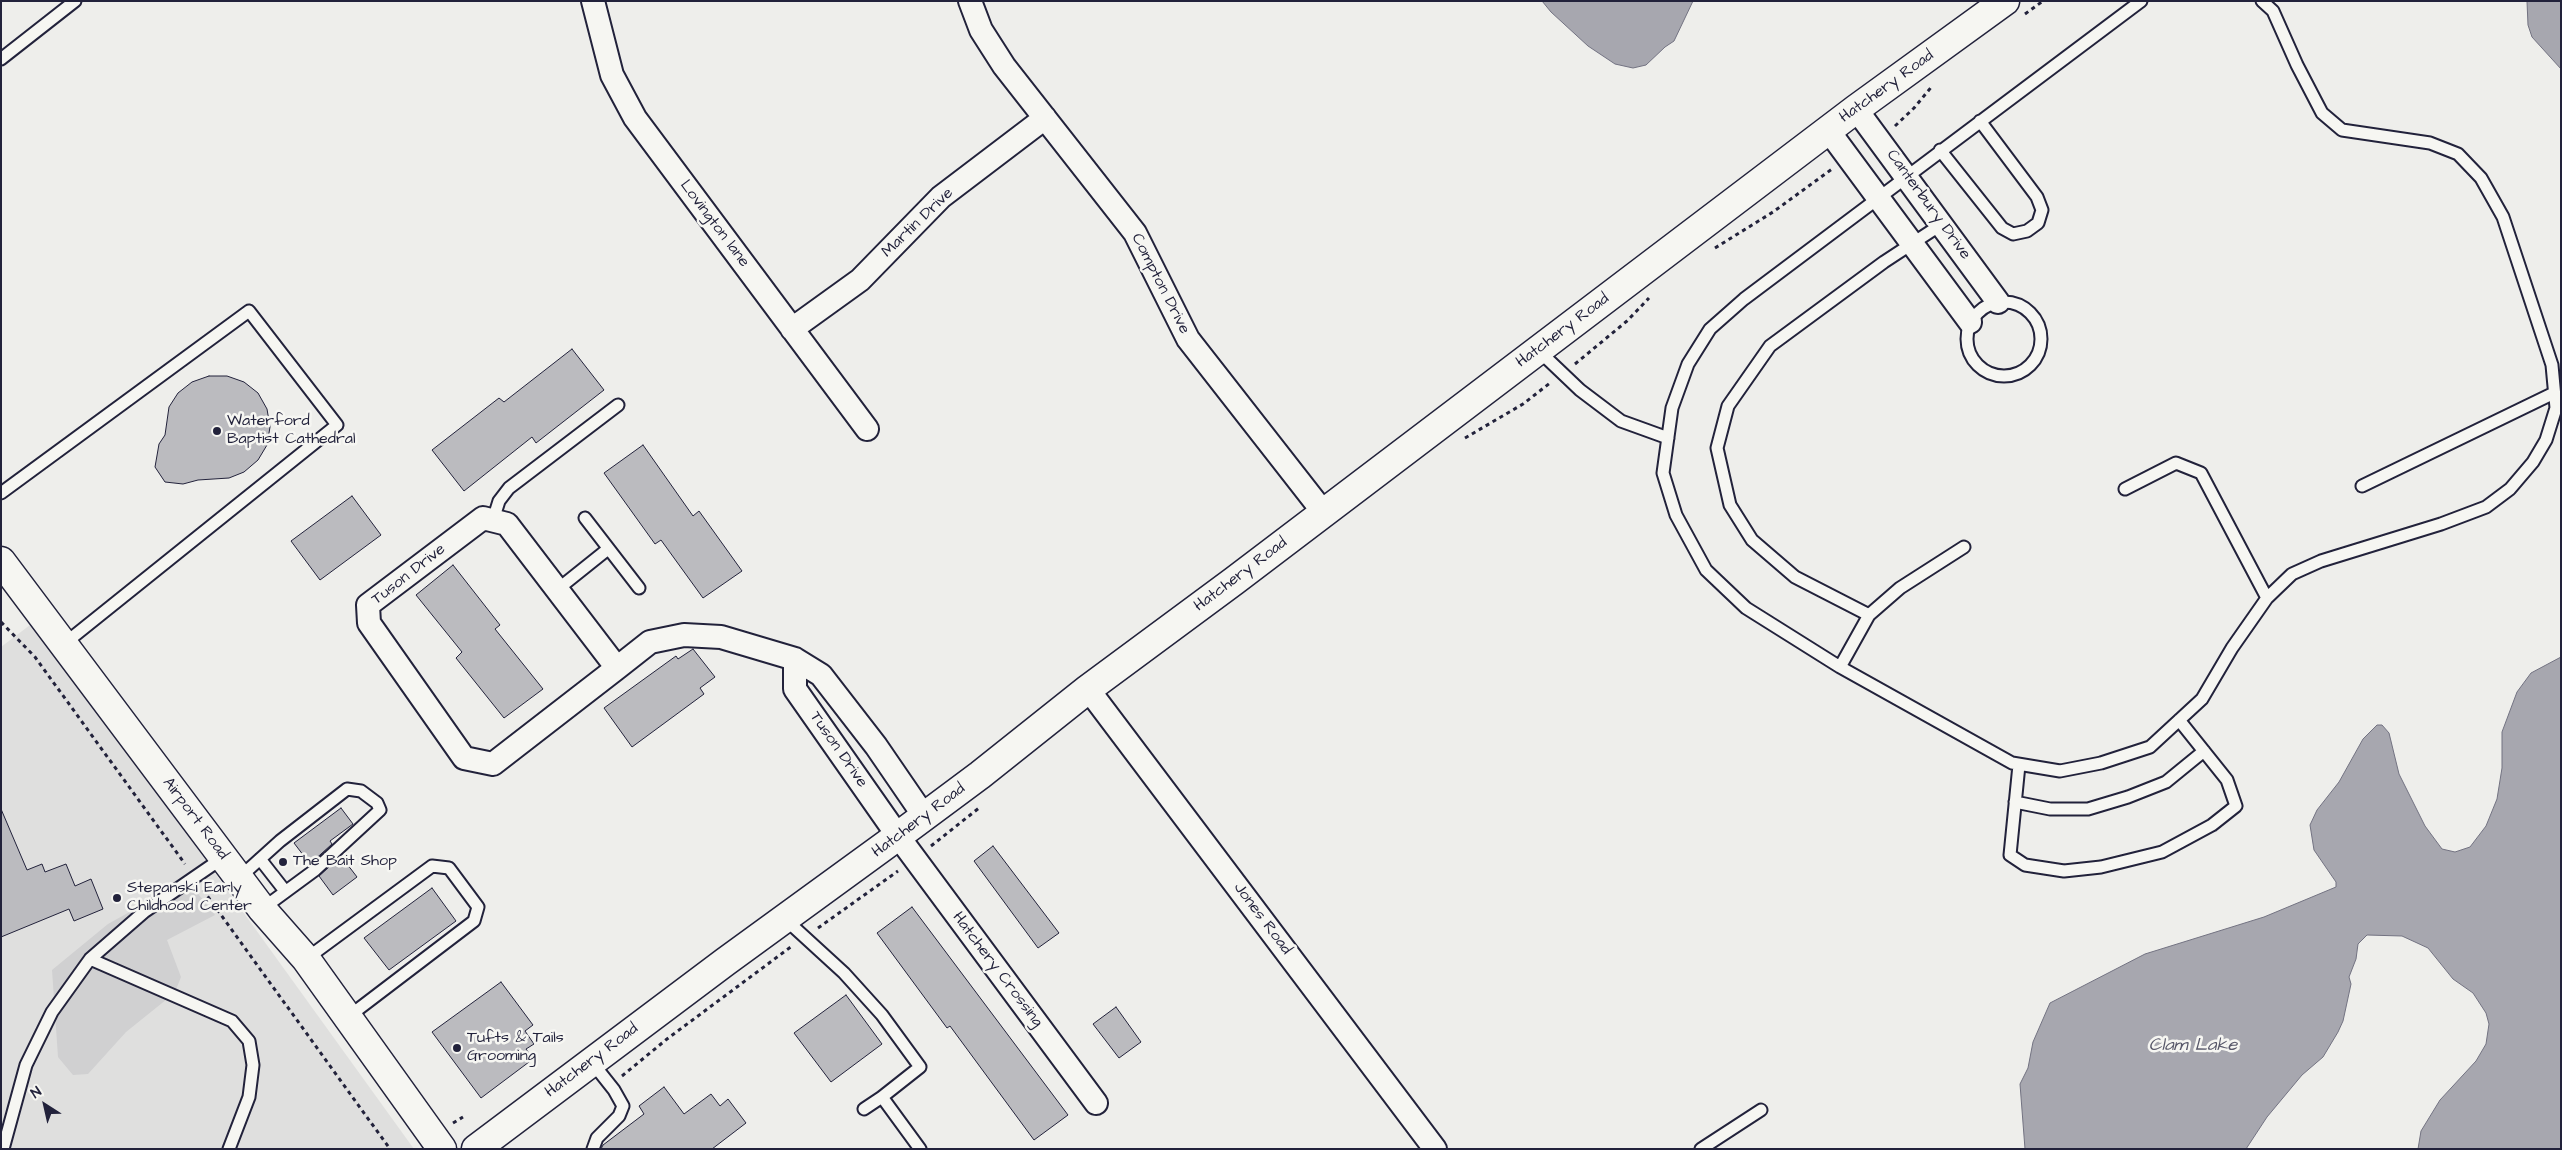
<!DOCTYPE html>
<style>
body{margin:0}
#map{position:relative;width:2562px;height:1150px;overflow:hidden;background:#eeeeeb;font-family:"Architects Daughter",sans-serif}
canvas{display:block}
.frame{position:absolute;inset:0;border:2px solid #22223b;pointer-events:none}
.north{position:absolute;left:20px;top:1080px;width:50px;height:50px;-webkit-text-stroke:4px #f6f6f2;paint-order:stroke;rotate:325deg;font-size:14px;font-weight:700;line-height:20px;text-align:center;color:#22223b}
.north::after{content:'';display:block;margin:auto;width:18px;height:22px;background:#22223b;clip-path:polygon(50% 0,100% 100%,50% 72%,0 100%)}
</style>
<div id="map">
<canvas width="2562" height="1150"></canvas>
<div class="frame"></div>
<div class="north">N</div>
</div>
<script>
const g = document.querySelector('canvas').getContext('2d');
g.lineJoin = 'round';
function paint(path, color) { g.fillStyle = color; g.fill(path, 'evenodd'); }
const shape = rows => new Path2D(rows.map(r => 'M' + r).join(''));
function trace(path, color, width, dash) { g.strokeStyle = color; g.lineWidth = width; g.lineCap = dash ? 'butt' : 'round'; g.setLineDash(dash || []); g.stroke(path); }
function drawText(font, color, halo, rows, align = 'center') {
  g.font = font + ' "Architects Daughter",sans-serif'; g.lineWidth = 5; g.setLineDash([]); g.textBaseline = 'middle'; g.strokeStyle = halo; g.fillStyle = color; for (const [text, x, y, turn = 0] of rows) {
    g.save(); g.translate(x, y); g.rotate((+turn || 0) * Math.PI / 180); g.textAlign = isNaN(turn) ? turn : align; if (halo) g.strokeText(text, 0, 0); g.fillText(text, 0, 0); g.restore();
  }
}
paint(shape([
 [34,622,414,1149,1,1149,1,647]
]), '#dfdfde');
paint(shape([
 [187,880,215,915,167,940,181,977,177,987,172,995,126,1032,88,1074,73,1075,58,1057,52,970,108,924]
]), '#d0d0d1');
const water = shape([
 [1542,1,1693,1,1674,41,1665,47,1646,65,1633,68,1615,64,1588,46,1551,12,1542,1],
 [2527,1,2561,1,2561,69,2532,37,2528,25,2527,1],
 [2561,657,2561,1149,2418,1149,2421,1131,2440,1100,2476,1061,2486,1044,2489,1024,2486,1013,2473,993,2453,979,2428,948,2402,936,2367,935,2358,944,2356,959,2349,977,2351,984,2343,1021,2338,1032,2323,1057,2302,1075,2267,1117,2246,1149,2025,1149,2020,1084,2028,1068,2033,1042,2050,1003,2145,954,2264,917,2336,887,2336,882,2314,850,2310,825,2317,810,2339,782,2363,739,2377,725,2382,725,2389,733,2399,774,2425,826,2442,849,2455,852,2470,847,2486,826,2497,799,2502,768,2502,732,2517,692,2531,673,2561,657]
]);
paint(water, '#a7a7af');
trace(water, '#727281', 1);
const building = shape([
 [572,349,604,390,536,443,532,437,464,491,432,450,499,398,504,402,572,349],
 [209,376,227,376,244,382,258,393,267,409,270,427,267,445,258,460,244,472,229,478,198,480,183,484,165,482,155,467,159,444,165,435,169,407,178,393,192,382,209,376],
 [643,445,693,516,699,511,742,571,703,598,661,540,655,544,604,473,643,445],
 [352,496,381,535,320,580,291,541,352,496],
 [453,565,500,625,495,629,543,689,504,718,456,658,462,652,416,595,453,565],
 [693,649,715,677,700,688,704,694,632,747,604,708,676,656,678,659,693,649],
 [341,808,353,824,330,841,332,844,310,864,294,843,341,808],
 [1,809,27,870,42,864,45,872,66,864,75,886,91,879,103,909,74,921,69,909,1,937,1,809],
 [993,846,1059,933,1038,948,974,861,993,846],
 [341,856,357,877,333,895,319,876,341,856],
 [432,888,456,921,389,970,364,938,432,888],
 [912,907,1068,1115,1034,1140,950,1026,947,1028,877,933,912,907],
 [501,982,533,1025,525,1031,534,1044,526,1049,533,1059,481,1098,432,1032,501,982],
 [846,995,882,1044,831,1082,794,1033,846,995],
 [1116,1007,1141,1042,1119,1058,1093,1024,1116,1007],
 [664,1087,684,1114,711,1094,720,1106,728,1099,746,1123,712,1149,601,1149,603,1145,644,1114,639,1106,664,1087]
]);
paint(building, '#bbbbbf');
trace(building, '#22223b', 1);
const lane = shape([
 [2141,1,1744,299,1710,329,1688,364,1672,408,1663,473,1676,515,1706,570,1746,608,1840,667,2012,763,2060,771,2101,763,2150,747,2202,699,2232,648,2267,598,2292,574,2321,561,2441,524,2486,507,2510,489,2533,462,2546,440,2556,408,2552,365,2503,217,2481,178,2458,154,2430,143,2342,130,2322,113,2297,65,2273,11,2262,1],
 [1,59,75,1],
 [1940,150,2002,228,2013,234,2027,231,2038,223,2042,210,2037,197,1980,121],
 '1967 339a37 37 0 1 1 74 0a37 37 0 1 1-74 0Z',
 [1538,350,1580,390,1621,421,1668,438],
 [2362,486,2554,393],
 [2125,489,2176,463,2201,473,2267,598],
 [1,493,249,311,337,425,64,644],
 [585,518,639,588],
 [493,520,499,501,509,488,618,405],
 [558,589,608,549],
 [1869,615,1795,577,1752,540,1730,505,1717,448,1728,406,1770,346,1884,262,1942,224],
 [1840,667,1869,615,1900,588,1964,547],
 [2019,765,2010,855,2025,865,2064,871,2101,867,2162,852,2212,825,2236,806,2227,780,2179,720],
 [2015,802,2050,809,2088,809,2128,797,2166,782,2204,751],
 [260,859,285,891],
 [239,878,280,841,347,789,361,791,377,803,380,810,315,870,262,909],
 [785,919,844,973,882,1015,920,1067,882,1097,920,1149],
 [90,959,232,1021,249,1041,253,1065,249,1097,229,1149],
 [306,959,432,866,449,868,478,907,474,921,348,1017],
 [591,1061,614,1090,623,1106,619,1116,597,1138,593,1149],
 [864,1109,882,1097],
 [3,1149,26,1065,52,1012,90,959,144,912,224,857],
 [1701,1149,1761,1110]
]);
const street = shape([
 [593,1,612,75,635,118,867,429],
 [970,1,981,30,1004,66,1135,233,1188,339,1324,513],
 [1856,109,1998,302],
 [1828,130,1970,322],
 [792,329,860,280,941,197,1045,118],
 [795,659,795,689,898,836,1096,1103],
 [617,668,507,524,483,518,368,605,369,623,464,758,493,764,617,668,650,642,684,635,721,637,795,659,821,675,876,746,924,816],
 [1088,689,1435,1149]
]);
const secondary = shape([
 [1,561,262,909,306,959,442,1149],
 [476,1149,725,962,898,836,980,775,1088,689,1234,581,1856,109,2005,1]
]);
trace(lane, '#22223b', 15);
trace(street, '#22223b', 26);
trace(secondary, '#22223b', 31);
trace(shape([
 [2025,14,2043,1],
 [1895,126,1914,108,1933,85],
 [1715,248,1773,212,1832,169],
 [1575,364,1627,321,1649,298],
 [1465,438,1523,404,1550,383],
 [1,622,35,657,185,864],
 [931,846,979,808],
 [203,890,390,1149],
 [818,928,898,871],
 [622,1076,667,1039,792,946],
 [453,1123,463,1117]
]), '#22223b', 3, [4, 4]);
trace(lane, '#f6f6f2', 11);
trace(street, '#f6f6f2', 22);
trace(secondary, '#f6f6f2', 28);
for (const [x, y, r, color] of [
 [217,431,5,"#22223b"],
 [283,862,5,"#22223b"],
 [117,898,5,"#22223b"],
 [457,1048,5,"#22223b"]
]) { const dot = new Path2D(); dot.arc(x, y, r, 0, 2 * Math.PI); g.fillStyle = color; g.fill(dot); trace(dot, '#f6f6f2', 2); }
drawText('16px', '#22223b', '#f6f6f2', [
 ["Hatchery Road",1887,87,-36],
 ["Canterbury Drive",1928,205,54],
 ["Martin Drive",918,223,-44],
 ["Lovington lane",714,224,53],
 ["Compton Drive",1160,284,63],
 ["Hatchery Road",1563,331,-37],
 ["Tuson Drive",409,575,-38],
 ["Hatchery Road",1241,575,-37],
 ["Tuson Drive",838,750,55],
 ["Airport Road",195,819,53],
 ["Hatchery Road",919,821,-37],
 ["Jones Road",1262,919,53],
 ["Hatchery Crossing",997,970,53],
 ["Hatchery Road",592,1061,-37]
]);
drawText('16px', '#22223b', '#f6f6f2', [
 ["Waterford",227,422],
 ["Baptist Cathedral",227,440],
 ["The Bait Shop",293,862],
 ["Stepanski Early",127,889],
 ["Childhood Center",127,907],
 ["Tufts & Tails",467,1039],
 ["Grooming",467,1057]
], 'left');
drawText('italic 18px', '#575769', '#f6f6f2', [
 ["Clam Lake",2193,1046]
]);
</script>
